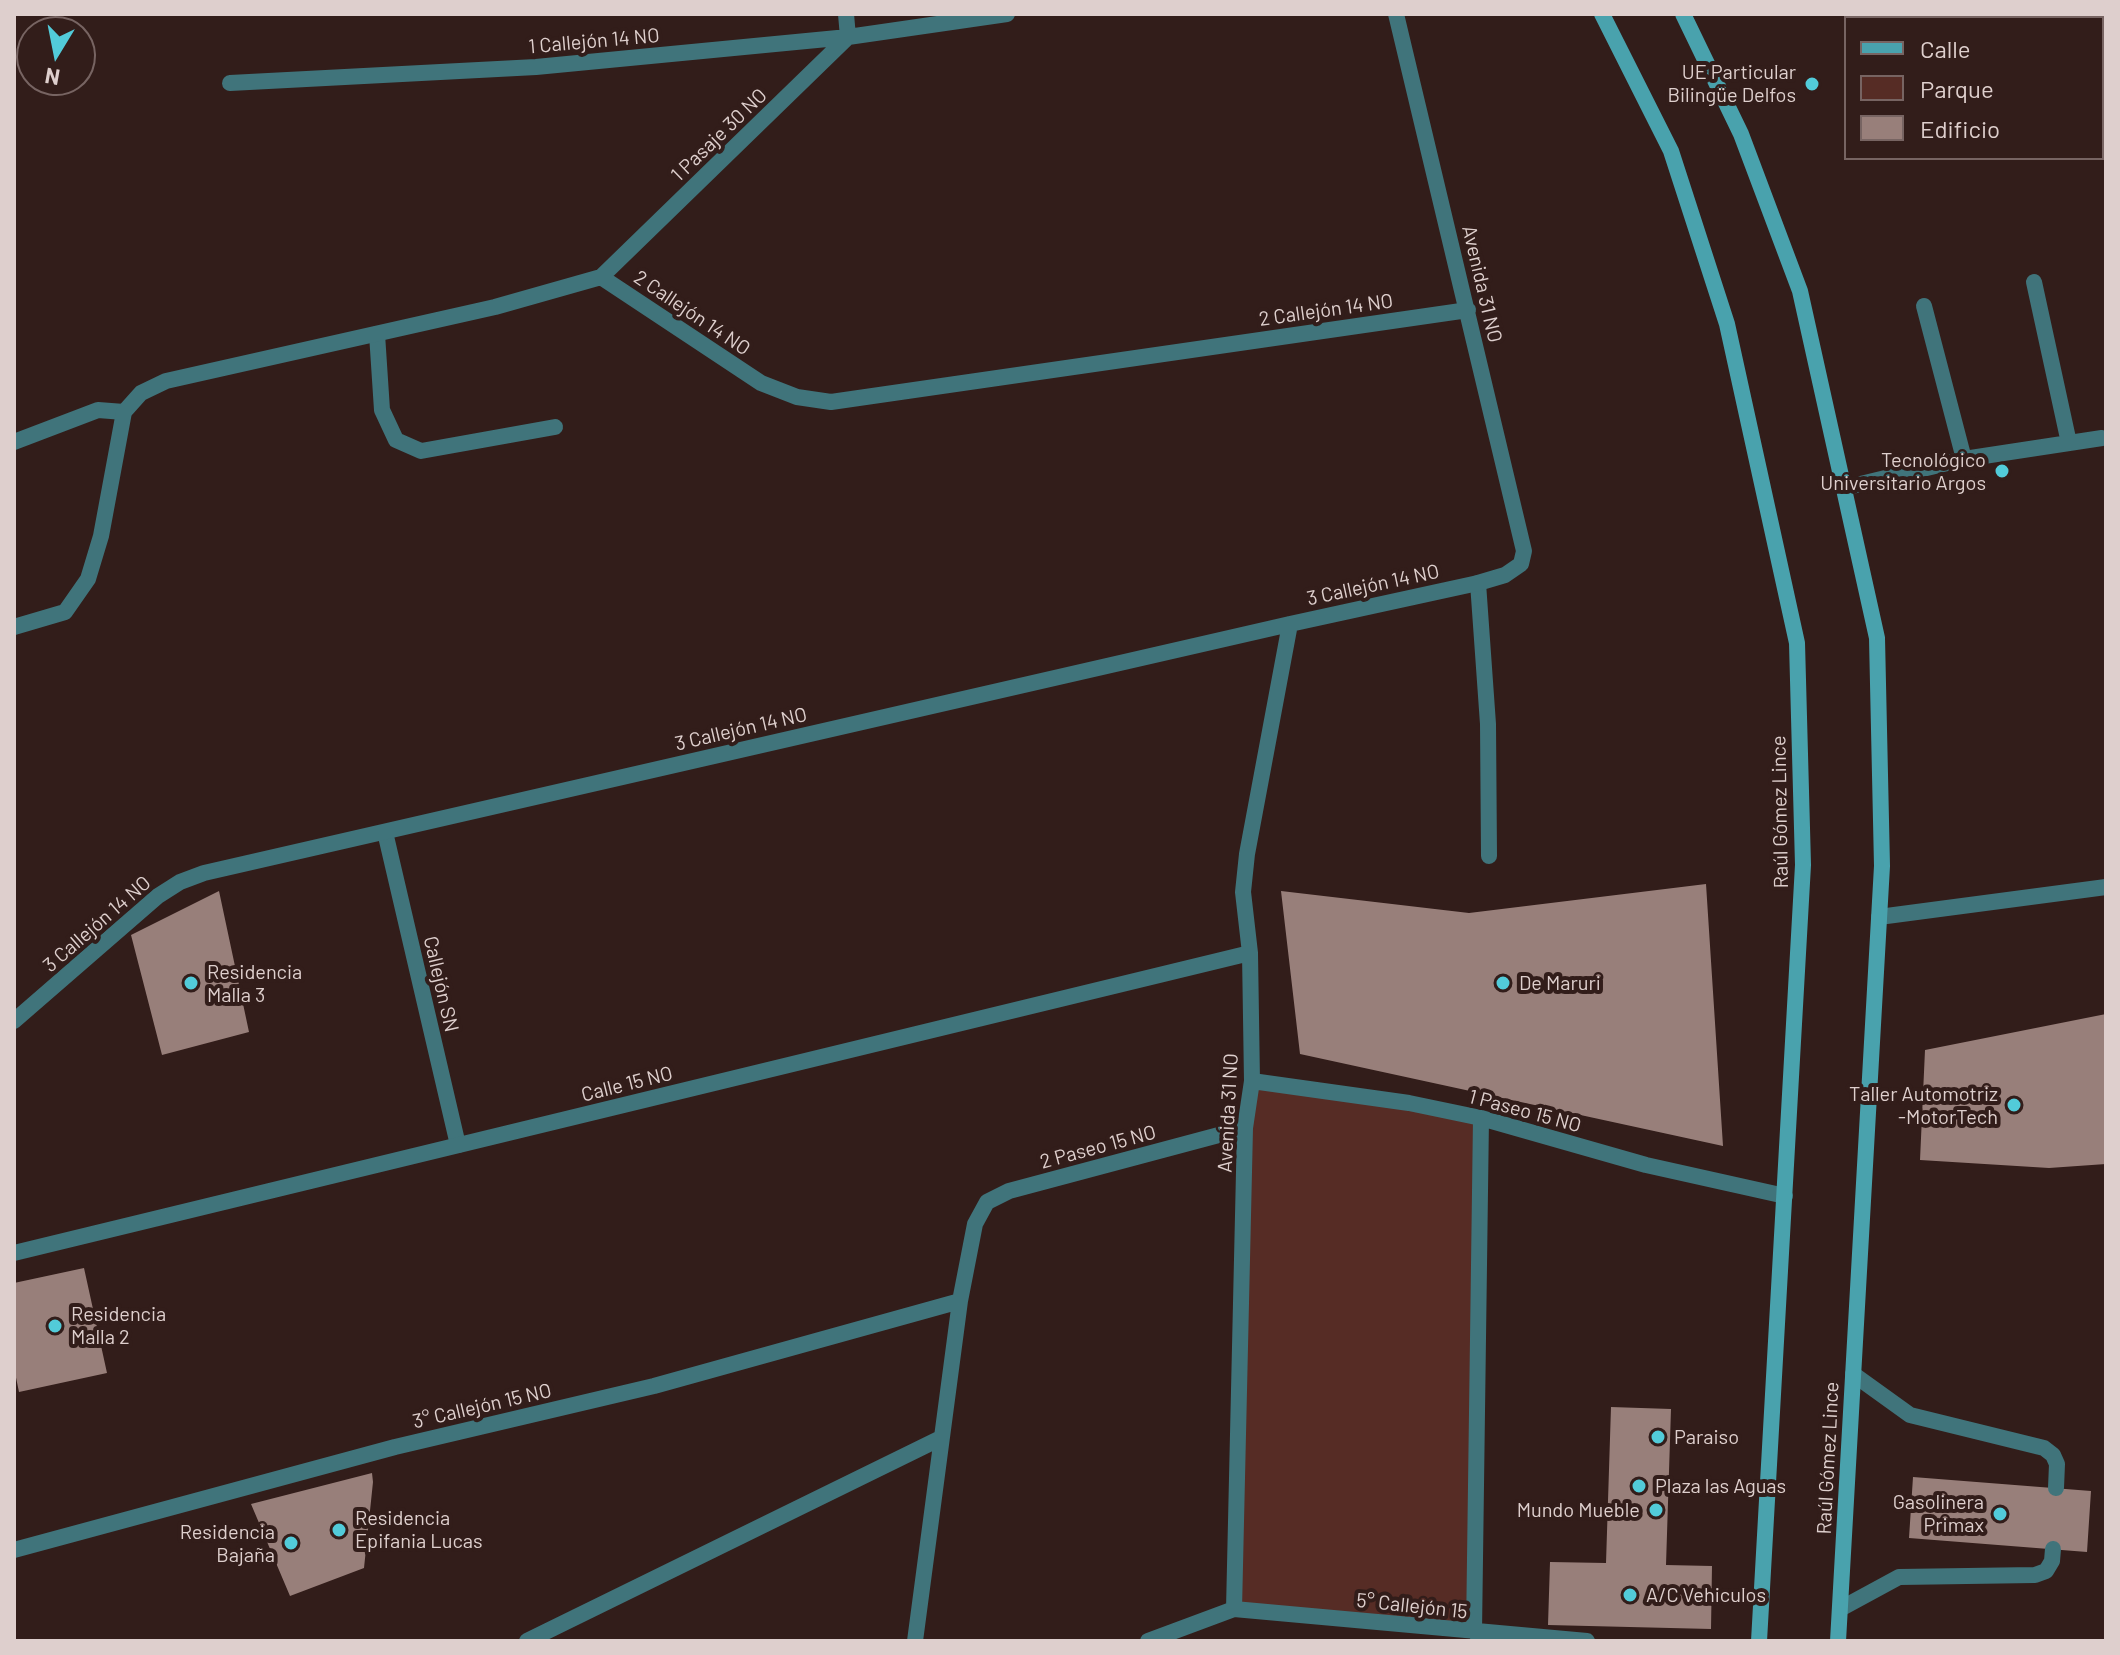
<!DOCTYPE html>
<meta charset="utf-8">
<style>
body{margin:0}
#map{position:relative;width:2120px;height:1655px;overflow:hidden;background:#321d1a;font-family:Barlow,sans-serif}
canvas{display:block}
.frame{position:absolute;inset:0;border:16px solid #decfcd;pointer-events:none}
.legend{position:absolute;left:1844px;top:16px;width:260px;height:144px;box-sizing:border-box;background:#321d1a;border:2px solid #776462;margin:0;padding:10px 14px;list-style:none;font-size:24px;color:#decfcd}
.legend li{display:flex;align-items:center;gap:16px;height:40px}
.legend b{width:40px;border:2px solid #776462}
.north{position:absolute;left:16px;top:16px;width:80px;height:80px;box-sizing:border-box;background:#321d1a;border:2px solid #776462;border-radius:50%;rotate:190deg;font-size:22px;font-weight:700;line-height:32px;text-align:center;color:#decfcd}
.north::after{content:'';display:block;margin:auto;width:28px;height:36px;background:#52cbd9;clip-path:polygon(50% 0,100% 100%,50% 72%,0 100%)}
</style>
<div id="map">
<canvas width="2120" height="1655"></canvas>
<div class="frame"></div>
<ul class="legend">
<li><b style="height:10px;background:#49a2ad"></b>Calle</li>
<li><b style="height:22px;background:#562c25"></b>Parque</li>
<li><b style="height:22px;background:#987f7a"></b>Edificio</li>
</ul>
<div class="north">N</div>
</div>
<script>
const g = document.querySelector('canvas').getContext('2d');
g.lineJoin = 'round';
function paint(path, color) { g.fillStyle = color; g.fill(path, 'evenodd'); }
const shape = rows => new Path2D(rows.map(r => 'M' + r).join(''));
function trace(path, color, width, dash) { g.strokeStyle = color; g.lineWidth = width; g.lineCap = dash ? 'butt' : 'round'; g.setLineDash(dash || []); g.stroke(path); }
function drawText(font, color, halo, rows, align = 'center') {
  g.font = font + ' Barlow,sans-serif'; g.lineWidth = 8; g.setLineDash([]); g.textBaseline = 'middle'; g.strokeStyle = halo; g.fillStyle = color; for (const [text, x, y, turn = 0] of rows) {
    g.save(); g.translate(x, y); g.rotate((+turn || 0) * Math.PI / 180); g.textAlign = isNaN(turn) ? turn : align; if (halo) g.strokeText(text, 0, 0); g.fillText(text, 0, 0); g.restore();
  }
}
paint(shape([
 [1252,1081,1481,1118,1474,1632,1234,1609]
]), '#562c25');
paint(shape([
 [1706,884,1723,1146,1300,1054,1281,891,1469,913],
 [219,891,249,1032,162,1055,131,935],
 [2106,1014,2106,1164,2049,1168,1920,1160,1925,1050],
 [84,1268,107,1373,19,1392,14,1368,14,1283],
 [1611,1407,1671,1409,1666,1565,1712,1566,1711,1629,1548,1625,1550,1562,1606,1563],
 [372,1473,373,1482,364,1568,290,1596,251,1504],
 [1913,1477,2091,1491,2087,1552,1909,1538]
]), '#987f7a');
trace(shape([
 [2034,282,2069,443],
 [1924,306,1964,459],
 [377,334,382,410,396,440,421,451,555,427],
 [14,442,98,410,124,412],
 [1844,488,1964,459,2102,438],
 [1478,583,1488,724,1489,856],
 [385,832,458,1145],
 [1879,917,2106,887],
 [1853,1374,1910,1415,2044,1448,2053,1455,2057,1464,2056,1488],
 [1840,1609,1899,1577,2035,1575,2046,1571,2052,1561,2053,1549]
]), '#40747b', 16);
trace(shape([
 [230,83,536,67,848,37,1007,14],
 [601,277,761,383,797,397,831,402,1468,310],
 [14,627,65,612,88,579,101,536,124,412,141,393,166,381,495,307,601,277,848,37,846,14],
 [14,1021,158,896,180,882,204,873,1290,624,1478,583,1505,575,1521,564,1524,551,1396,14],
 [1252,1081,1409,1103,1481,1118,1646,1165,1785,1196],
 [14,1253,1250,953],
 [14,1550,395,1447,654,1386,960,1301],
 [1234,1609,1245,1128,1252,1081,1250,953,1243,892,1247,854,1290,624],
 [1474,1632,1481,1118],
 [527,1641,941,1438],
 [915,1641,960,1301,975,1224,987,1202,1009,1191,1245,1128],
 [1148,1641,1234,1609,1587,1641]
]), '#40747b', 16);
trace(shape([
 [1602,14,1671,151,1727,324,1797,643,1803,865,1759,1641],
 [1683,14,1741,134,1800,291,1877,638,1882,866,1838,1641]
]), '#49a2ad', 16);
for (const [x, y, r, color] of [
 [1812,84,8,"#52cbd9"],
 [2002,471,8,"#52cbd9"],
 [191,983,8,"#52cbd9"],
 [1503,983,8,"#52cbd9"],
 [2014,1105,8,"#52cbd9"],
 [55,1326,8,"#52cbd9"],
 [1658,1437,8,"#52cbd9"],
 [1639,1486,8,"#52cbd9"],
 [1656,1510,8,"#52cbd9"],
 [2000,1514,8,"#52cbd9"],
 [339,1530,8,"#52cbd9"],
 [291,1543,8,"#52cbd9"],
 [1630,1595,8,"#52cbd9"]
]) { const dot = new Path2D(); dot.arc(x, y, r, 0, 2 * Math.PI); g.fillStyle = color; g.fill(dot); trace(dot, '#321d1a', 3); }
drawText('20px', '#decfcd', '#321d1a', [
 ["1 Callejón 14 NO",594,41,-5],
 ["1 Pasaje 30 NO",719,135,-44],
 ["Avenida 31 NO",1482,284,77],
 ["2 Callejón 14 NO",1326,310,-8],
 ["2 Callejón 14 NO",692,313,34],
 ["3 Callejón 14 NO",1373,585,-12],
 ["3 Callejón 14 NO",741,729,-13],
 ["Raúl Gómez Lince",1780,812,-91],
 ["3 Callejón 14 NO",97,924,-41],
 ["Callejón SN",441,984,77],
 ["Calle 15 NO",627,1084,-14],
 ["1 Paseo 15 NO",1525,1111,15],
 ["Avenida 31 NO",1228,1113,-87],
 ["2 Paseo 15 NO",1098,1147,-15],
 ["3° Callejón 15 NO",482,1406,-13],
 ["Raúl Gómez Lince",1828,1458,-87],
 ["5° Callejón 15",1412,1606,6]
]);
drawText('20px', '#decfcd', '#321d1a', [
 ["UE Particular",1796,72,"right"],
 ["Bilingüe Delfos",1796,95,"right"],
 ["Tecnológico",1986,460,"right"],
 ["Universitario Argos",1986,483,"right"],
 ["Residencia",207,972],
 ["Malla 3",207,995],
 ["De Maruri",1519,983],
 ["Taller Automotriz",1998,1094,"right"],
 ["-MotorTech",1998,1117,"right"],
 ["Residencia",71,1314],
 ["Malla 2",71,1337],
 ["Paraiso",1674,1437],
 ["Plaza las Aguas",1655,1486],
 ["Gasolinera",1984,1502,"right"],
 ["Primax",1984,1525,"right"],
 ["Mundo Mueble",1640,1510,"right"],
 ["Residencia",355,1518],
 ["Epifania Lucas",355,1541],
 ["Residencia",275,1532,"right"],
 ["Bajaña",275,1555,"right"],
 ["A/C Vehiculos",1646,1595]
], 'left');
</script>
